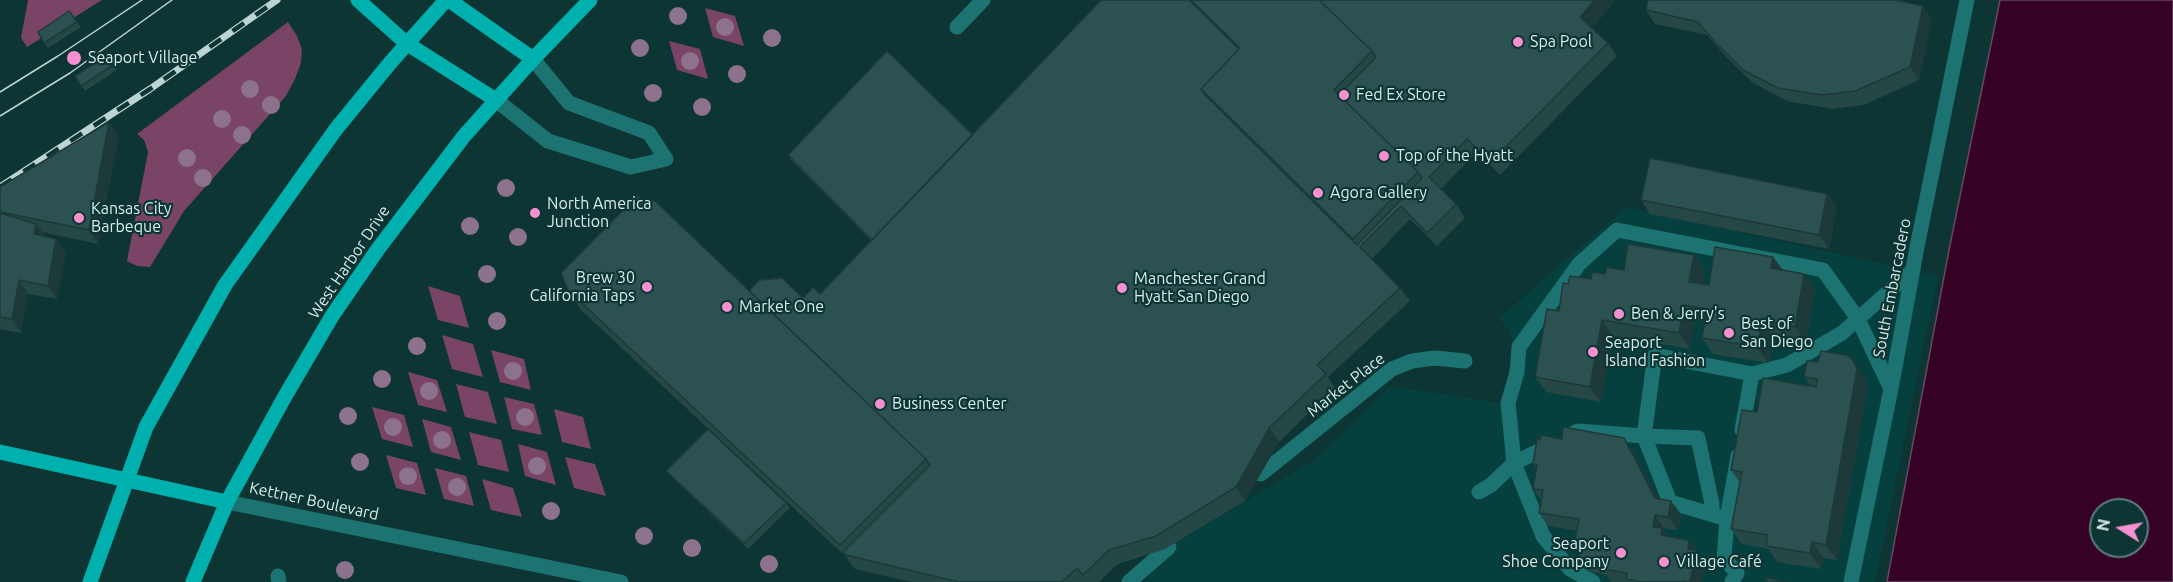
<!DOCTYPE html>
<meta charset="utf-8">
<style>
body{margin:0}
#map{position:relative;width:2173px;height:582px;overflow:hidden;background:#0c3534;font-family:Ubuntu,sans-serif}
canvas{display:block}
.north{position:absolute;left:2089px;top:498px;width:60px;height:60px;box-sizing:border-box;background:#0c3534;border:2px solid #5d7e7d;border-radius:50%;rotate:281deg;font-size:16px;font-weight:700;line-height:24px;text-align:center;color:#d7eceb}
.north::after{content:'';display:block;margin:auto;width:21px;height:27px;background:#f690d0;clip-path:polygon(50% 0,100% 100%,50% 72%,0 100%)}
</style>
<div id="map">
<canvas width="2173" height="582"></canvas>
<div class="north">N</div>
</div>
<script>
const g = document.querySelector('canvas').getContext('2d');
g.lineJoin = 'round';
function paint(path, color) { g.fillStyle = color; g.fill(path, 'evenodd'); }
const shape = rows => new Path2D(rows.map(r => 'M' + r).join(''));
function trace(path, color, width, dash) { g.strokeStyle = color; g.lineWidth = width; g.lineCap = dash ? 'butt' : 'round'; g.setLineDash(dash || []); g.stroke(path); }
function drawText(font, color, halo, rows, align = 'center') {
  g.font = font + ' Ubuntu,sans-serif'; g.lineWidth = 4.5; g.setLineDash([]); g.textBaseline = 'middle'; g.strokeStyle = halo; g.fillStyle = color; for (const [text, x, y, turn = 0] of rows) {
    g.save(); g.translate(x, y); g.rotate((+turn || 0) * Math.PI / 180); g.textAlign = isNaN(turn) ? turn : align; if (halo) g.strokeText(text, 0, 0); g.fillText(text, 0, 0); g.restore();
  }
}
paint(shape([
 [1627,207,1938,276,1875,582,1144,582,1165,549,1314,460,1390,386,1501,403,1507,390,1513,343,1509,330,1499,319,1546,276]
]), '#053f3e');
paint(shape([
 [28,0,102,0,27,47,21,38],
 [705,8,735,16,744,46,713,37],
 [288,22,297,36,302,49,301,63,295,79,286,96,184,211,150,267,137,266,127,261,148,152,144,140,137,134],
 [669,41,700,49,708,79,677,70],
 [428,286,460,296,469,328,438,320],
 [442,335,473,344,483,377,452,369],
 [491,350,524,359,531,390,500,382],
 [408,372,437,380,447,412,418,405],
 [456,384,488,392,497,424,465,417],
 [504,397,534,404,542,435,512,429],
 [372,407,404,415,413,447,382,439],
 [554,409,583,417,591,449,562,442],
 [422,419,451,427,461,460,431,452],
 [469,432,501,440,509,472,478,465],
 [518,444,547,452,556,485,525,476],
 [386,455,417,463,426,495,396,488],
 [565,457,595,464,606,496,574,488],
 [435,468,466,476,474,506,444,499],
 [482,479,513,488,522,517,491,510]
]), '#794465');
const water = shape([
 [2000,0,2173,0,2173,582,1887,582,1949,250,2000,0],
 [2101,510,2137,510,2137,546,2101,546,2101,510]
]);
paint(water, '#350226');
trace(water, '#664861', 1.5);
trace(shape([
 [957,27,983,0],
 [496,100,548,141,631,167,666,159,649,133,569,103,533,59],
 [1752,374,1787,365,1842,333,1913,270],
 [1572,434,1578,431,1644,436,1670,502,1727,519,1724,558,1737,573,1732,582],
 [1261,474,1392,369,1412,361,1435,358,1465,361],
 [1479,492,1491,485,1514,463,1551,445],
 [227,502,621,582],
 [1712,514,1712,504,1698,438,1644,436,1655,355,1752,374,1742,430],
 [1727,519,1738,456],
 [278,576,279,582],
 [1129,582,1169,547],
 [1593,582,1570,569,1543,536,1514,463,1508,403,1517,372,1519,347,1579,264,1617,230,1823,270,1858,319,1891,389],
 [1851,582,1891,389,1917,247,1967,0]
]), '#1d7371', 15);
trace(shape([
 [358,0,406,43,496,100],
 [449,0,533,59],
 [0,452,227,502],
 [90,582,146,427,225,285,336,129,390,63,446,0],
 [193,582,227,502,284,398,332,316,378,249,464,136,533,59,590,0]
]), '#00b0ae', 15);
trace(shape([
 [0,92,58,56,142,0],
 [0,116,70,73,172,0]
]), '#bcd4d3', 1.5);
const rail = shape([
 [0,187,150,89,277,0]
]);
trace(rail, '#bcd4d3', 7);
trace(rail, '#0c3534', 4.5, [14]);
g.fillStyle = '#8c728d';
for (const [x, y] of [
 [678,16],
 [725,27],
 [772,38],
 [640,48],
 [690,61],
 [737,74],
 [250,89],
 [653,93],
 [271,105],
 [702,107],
 [222,119],
 [242,135],
 [187,158],
 [203,178],
 [506,188],
 [470,226],
 [518,237],
 [487,274],
 [497,321],
 [417,346],
 [513,371],
 [382,379],
 [429,391],
 [348,416],
 [525,417],
 [393,427],
 [442,440],
 [360,462],
 [537,466],
 [408,476],
 [457,487],
 [551,511],
 [644,536],
 [692,548],
 [769,564],
 [345,570]
]) { g.beginPath(); g.arc(x, y, 9, 0, 2 * Math.PI); g.fill(); }
paint(shape([
 [1101,0,1616,0,1592,28,1608,43,1617,56,1500,175,1477,152,1441,189,1456,204,1465,218,1437,246,1410,219,1372,259,1400,288,1410,301,1328,377,1335,388,1279,442,1245,501,1165,549,1118,564,1099,582,911,582,855,569,846,557,581,310,568,290,749,291,803,298,820,294,871,241,792,161,788,155,973,135],
 [1646,10,1932,19,1919,80,1864,105,1832,109,1787,101,1753,83,1726,57,1707,35,1655,24],
 [69,11,81,27,48,48,44,43],
 [107,55,117,70,85,91,75,76],
 [109,122,119,135,98,244,42,232,45,236,66,252,57,299,28,294,21,333,0,329,0,187],
 [1827,194,1837,207,1829,249,1650,214,1641,200],
 [1694,255,1705,271,1703,284,1709,285,1773,257,1783,270,1804,274,1815,290,1806,343,1773,337,1768,363,1713,354,1702,338,1705,322,1695,321,1690,349,1613,336,1601,402,1546,392,1535,377,1568,284,1591,279,1624,270],
 [1863,375,1868,385,1837,560,1823,558,1821,569,1777,562,1768,549,1742,544,1731,529,1740,483,1731,470,1757,412,1811,386,1804,377],
 [1624,438,1633,451,1658,498,1681,514,1678,530,1664,528,1664,530,1668,536,1699,553,1705,564,1702,582,1611,582,1606,575,1587,571,1578,558,1579,552,1574,545,1577,531,1548,526,1539,513,1541,500,1533,489,1536,469,1533,464,1540,439],
 [666,471,786,503,790,508,748,549,670,476]
]), '#254746');
paint(shape([
 [1595,0,1616,0,1590,30,1580,17],
 [1923,6,1932,19,1919,80,1910,67],
 [109,122,119,135,98,244,89,230],
 [1827,194,1837,207,1829,249,1819,235],
 [36,224,46,237,34,234],
 [56,239,66,252,57,299,48,286],
 [1694,255,1705,271,1701,297,1689,282],
 [1773,257,1784,272,1771,268],
 [1804,274,1815,290,1806,343,1795,327],
 [19,280,28,294,21,333,12,319],
 [1684,305,1695,321,1690,349,1679,333],
 [1602,320,1613,336,1601,402,1590,387],
 [1762,321,1773,337,1768,363,1757,347],
 [1852,359,1863,375,1868,385,1837,560,1826,545],
 [1269,428,1279,442,1245,501,1236,487],
 [1624,438,1633,451,1665,511,1655,498],
 [1671,501,1681,514,1678,530,1668,517],
 [1655,515,1664,528,1664,530,1672,542,1671,548,1653,527],
 [1689,540,1705,564,1702,582,1690,582,1688,549],
 [1812,542,1823,558,1821,569,1810,553]
]), '#1e3939');
const building = shape([
 [1101,0,1189,0,1239,49,1201,89,1205,95,1357,245,1422,178,1418,172,1339,95,1376,57,1372,51,1319,0,1595,0,1580,17,1608,43,1491,162,1467,139,1429,177,1456,204,1427,233,1401,206,1360,247,1400,288,1317,365,1326,374,1269,428,1236,487,1156,536,1109,550,1083,575,1077,568,1062,582,959,582,846,555,843,552,930,465,926,459,749,291,759,280,782,278,803,298,813,287,820,294,1101,0],
 [1191,0,1319,0,1372,51,1334,90,1418,172,1353,239,1201,89,1240,48,1191,0],
 [1648,0,1896,0,1923,6,1910,67,1855,91,1822,95,1778,88,1743,70,1716,43,1698,22,1646,10,1648,0],
 [69,11,77,22,44,43,38,32,69,11],
 [887,51,973,135,872,240,788,155,887,51],
 [107,55,113,65,81,86,75,76,107,55],
 [109,122,89,230,0,212,0,187,109,122],
 [1650,158,1827,194,1819,235,1641,200,1650,158],
 [637,196,655,201,926,459,840,545,568,290,561,273,637,196],
 [0,213,36,224,34,234,56,239,48,286,19,280,12,319,0,317,0,213],
 [1628,244,1694,255,1689,282,1709,285,1715,247,1773,257,1771,268,1804,274,1795,327,1762,321,1757,347,1702,338,1707,309,1684,305,1679,333,1602,320,1590,387,1535,377,1547,309,1559,311,1563,283,1568,284,1570,276,1591,279,1592,272,1605,274,1607,267,1624,270,1628,244],
 [1821,351,1847,355,1852,359,1857,369,1826,545,1812,542,1810,553,1766,546,1768,535,1731,529,1742,472,1731,470,1742,410,1757,412,1763,378,1816,387,1817,379,1804,377,1807,361,1818,362,1821,351],
 [1563,427,1624,438,1655,498,1671,501,1668,517,1655,515,1653,527,1662,528,1661,535,1689,540,1688,549,1696,550,1690,582,1682,581,1682,582,1642,582,1626,579,1627,573,1602,569,1603,562,1578,558,1580,546,1574,545,1579,519,1539,513,1543,490,1533,489,1537,465,1533,464,1537,439,1540,439,1541,435,1562,439,1563,427],
 [708,429,786,503,744,543,666,471,708,429],
 [1767,578,1787,582,1766,582,1767,578]
]);
paint(building, '#2b5251');
trace(building, '#1e3939', 1.5);
for (const [x, y, r, color] of [
 [1518,42,6,"#f690d0"],
 [74,58,8,"#f690d0"],
 [1344,95,6,"#f690d0"],
 [1384,156,6,"#f690d0"],
 [1318,193,6,"#f690d0"],
 [535,213,6,"#f690d0"],
 [79,218,6,"#f690d0"],
 [647,287,6,"#f690d0"],
 [1122,288,6,"#f690d0"],
 [727,307,6,"#f690d0"],
 [1619,314,6,"#f690d0"],
 [1729,333,6,"#f690d0"],
 [1593,352,6,"#f690d0"],
 [880,404,6,"#f690d0"],
 [1621,553,6,"#f690d0"],
 [1664,562,6,"#f690d0"]
]) { const dot = new Path2D(); dot.arc(x, y, r, 0, 2 * Math.PI); g.fillStyle = color; g.fill(dot); trace(dot, '#0c3534', 2); }
drawText('16px', '#d7eceb', '#0c3534', [
 ["Spa Pool",1530,42],
 ["Seaport Village",88,58],
 ["Fed Ex Store",1356,95],
 ["Top of the Hyatt",1396,156],
 ["Agora Gallery",1330,193],
 ["North America",547,204],
 ["Junction",547,222],
 ["Kansas City",91,209],
 ["Barbeque",91,227],
 ["Brew 30",635,278,"right"],
 ["California Taps",635,296,"right"],
 ["Manchester Grand",1134,279],
 ["Hyatt San Diego",1134,297],
 ["Market One",739,307],
 ["Ben & Jerry's",1631,314],
 ["Best of",1741,324],
 ["San Diego",1741,342],
 ["Seaport",1605,343],
 ["Island Fashion",1605,361],
 ["Business Center",892,404],
 ["Seaport",1609,544,"right"],
 ["Shoe Company",1609,562,"right"],
 ["Village Café",1676,562]
], 'left');
drawText('16px', '#d7eceb', '#0c3534', [
 ["West Harbor Drive",349,262,-56],
 ["South Embarcadero",1892,288,-79],
 ["Market Place",1346,385,-38],
 ["Kettner Boulevard",314,501,12]
]);
</script>
